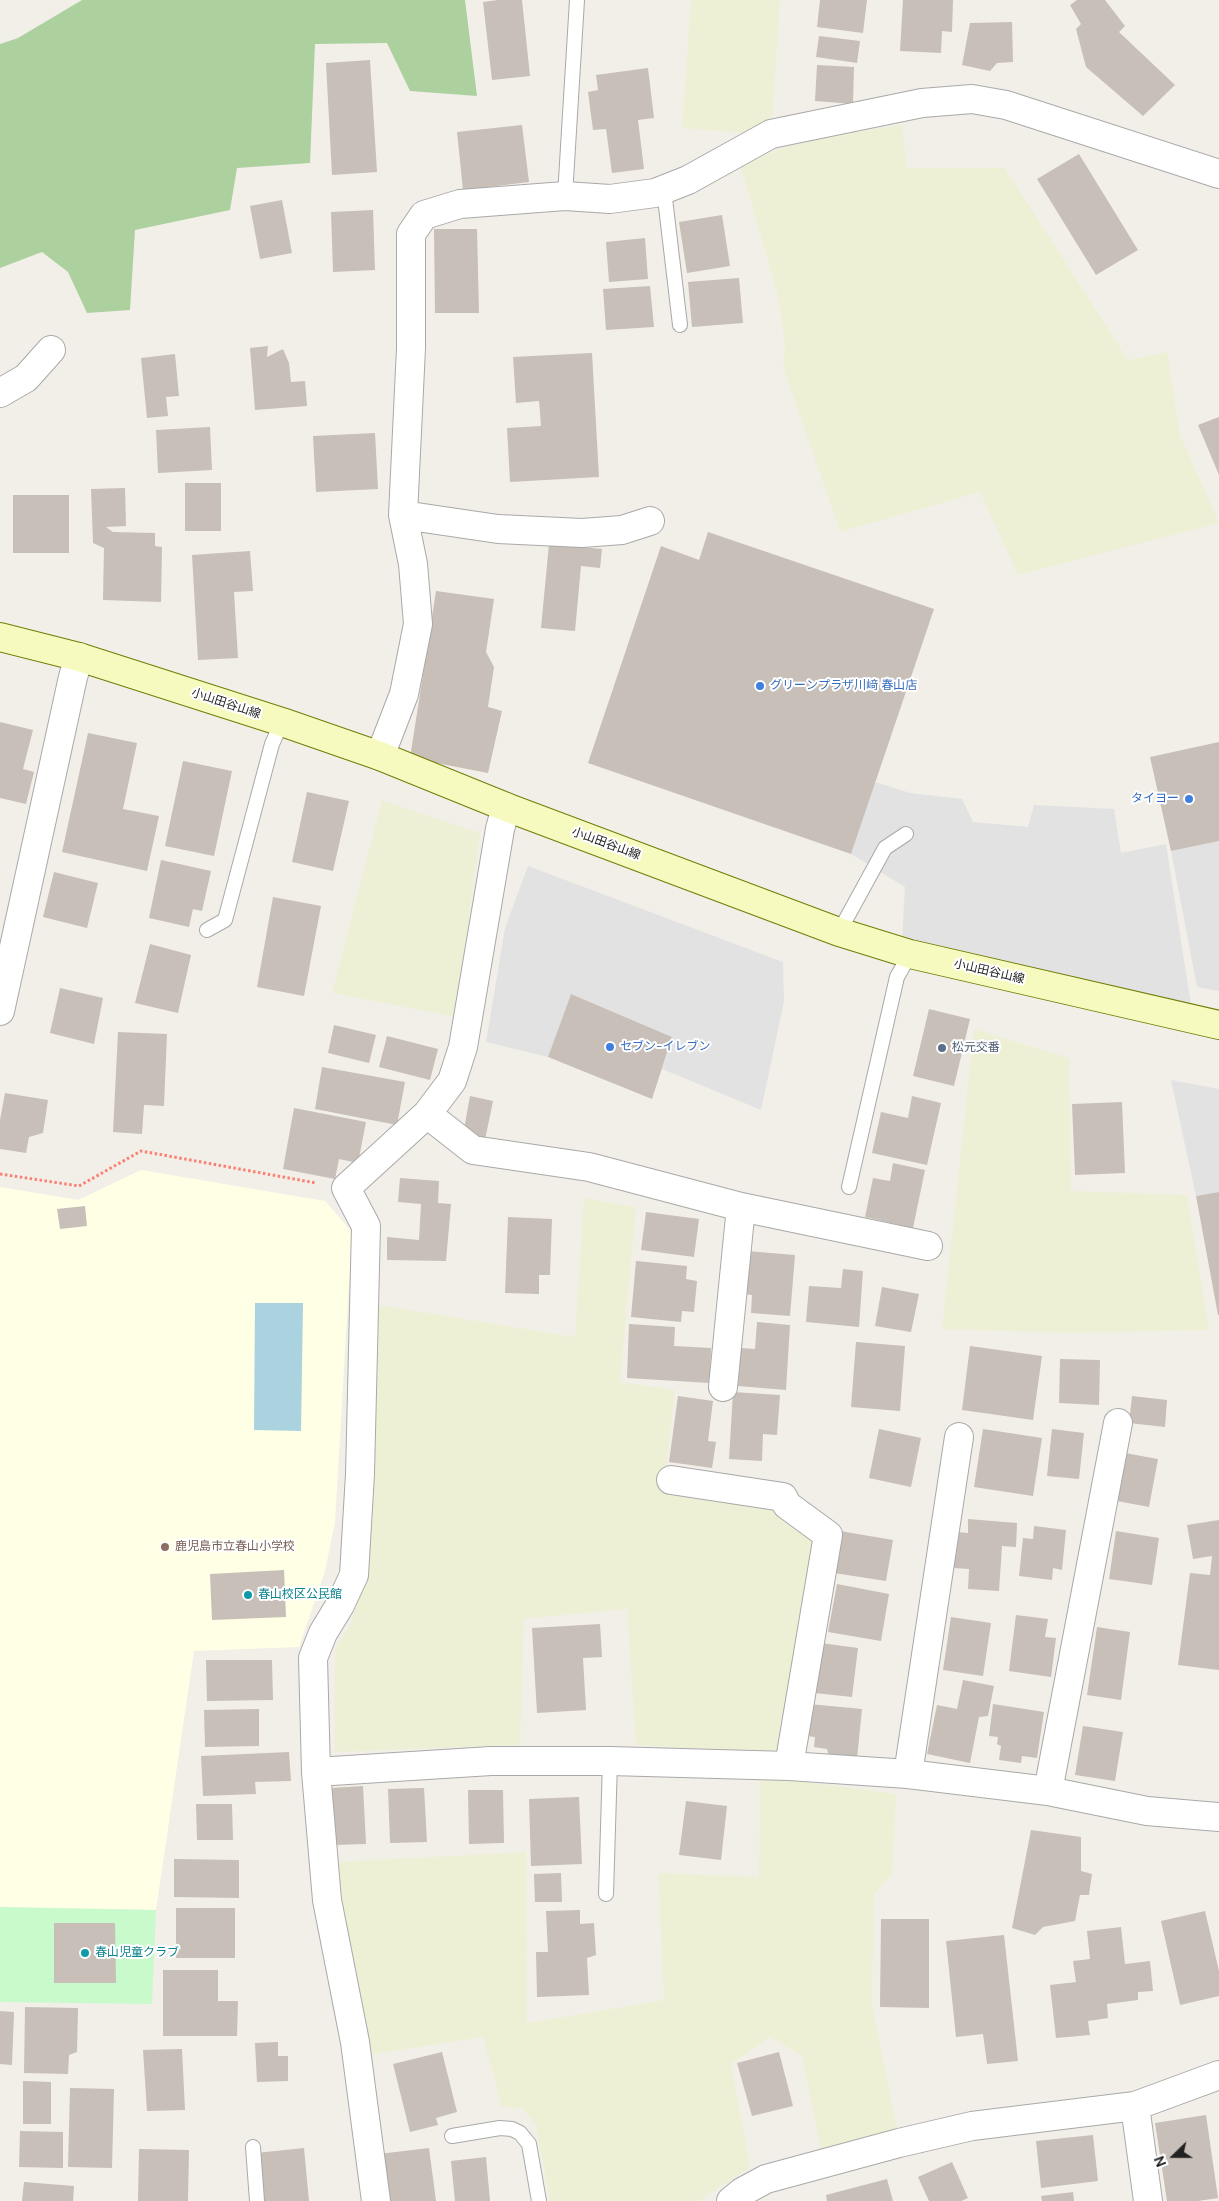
<!DOCTYPE html>
<meta charset="utf-8">
<style>
body{margin:0}
#map{position:relative;width:1219px;height:2201px;overflow:hidden;background:#f2efe9;font-family:"DM Sans",sans-serif}
canvas{display:block}
.north{position:absolute;left:1149px;top:2131px;width:50px;height:50px;-webkit-text-stroke:4px #fff;paint-order:stroke;rotate:248deg;font-size:14px;font-weight:700;line-height:20px;text-align:center;color:#222}
.north::after{content:'';display:block;margin:auto;width:18px;height:22px;background:#222;clip-path:polygon(50% 0,100% 100%,50% 72%,0 100%)}
</style>
<div id="map">
<canvas width="1219" height="2201"></canvas>
<div class="north">N</div>
</div>
<script>
const g = document.querySelector('canvas').getContext('2d');
g.lineJoin = 'round';
function paint(path, color) { g.fillStyle = color; g.fill(path, 'evenodd'); }
const shape = rows => new Path2D(rows.map(r => 'M' + r).join(''));
function trace(path, color, width, dash) { g.strokeStyle = color; g.lineWidth = width; g.lineCap = dash ? 'butt' : 'round'; g.setLineDash(dash || []); g.stroke(path); }
function drawText(font, color, halo, rows, align = 'center') {
  g.font = font + ' "DM Sans","Noto Sans JP",sans-serif'; g.lineWidth = 4; g.setLineDash([]); g.textBaseline = 'middle'; g.strokeStyle = halo; g.fillStyle = color; for (const [text, x, y, turn = 0] of rows) {
    g.save(); g.translate(x, y); g.rotate((+turn || 0) * Math.PI / 180); g.textAlign = isNaN(turn) ? turn : align; if (halo) g.strokeText(text, 0, 0); g.fillText(text, 0, 0); g.restore();
  }
}
paint(shape([
 [141,1170,325,1201,352,1232,335,1522,325,1571,299,1647,194,1651,156,1910,0,1907,0,1187,78,1200]
]), '#ffffe5');
paint(shape([
 [691,0,780,0,771,135,682,128],
 [902,125,907,168,1005,168,1128,360,1167,352,1180,434,1219,523,1018,575,980,492,840,532,783,366,785,343,777,292,741,167,779,149,825,137],
 [382,800,480,833,456,1017,332,993],
 [974,1029,1069,1058,1071,1191,1187,1195,1209,1330,1066,1333,942,1329],
 [584,1198,636,1207,620,1382,675,1390,664,1484,769,1503,787,1525,819,1544,780,1754,636,1745,627,1609,524,1619,520,1745,334,1752,335,1649,352,1622,364,1567,373,1304,575,1337],
 [760,1776,896,1794,892,1875,874,1894,872,2003,898,2133,821,2151,802,2056,770,2037,731,2064,750,2167,699,2201,550,2201,536,2125,522,2108,502,2107,483,2037,367,2055,333,1862,526,1852,527,2023,664,2000,658,1873,759,1877]
]), '#eef0d5');
paint(shape([
 [82,0,465,0,477,96,410,91,387,43,315,44,310,163,237,168,230,210,135,230,130,310,87,313,68,272,42,252,0,268,0,44,18,38]
]), '#add19e');
paint(shape([
 [0,1907,156,1910,152,2004,0,2002]
]), '#c8facc');
paint(shape([
 [875,782,910,793,962,799,973,822,1028,827,1034,805,1114,809,1121,853,1166,844,1191,1005,902,942,905,887,851,854],
 [1219,841,1219,991,1197,987,1171,851],
 [528,866,783,962,784,1001,761,1110,662,1069,672,1037,571,994,548,1057,486,1042,505,928],
 [1171,1080,1219,1089,1219,1192,1196,1196]
]), '#e2e2e2');
paint(shape([
 [255,1303,303,1303,301,1431,254,1430]
]), '#aad3df');
paint(shape([
 [498,0,522,0,530,76,492,80,483,2],
 [820,0,867,0,863,33,817,27],
 [903,0,953,0,952,32,942,31,941,53,900,51],
 [1077,0,1105,0,1125,26,1119,32,1175,85,1143,116,1086,67,1076,29,1081,24,1070,5],
 [1012,22,1013,62,997,63,990,71,962,65,970,23],
 [819,36,860,41,857,63,816,57],
 [370,60,377,172,332,175,326,63],
 [817,65,854,67,853,104,815,101],
 [648,68,654,118,638,120,644,169,612,173,606,129,593,130,588,92,598,90,596,75],
 [522,125,529,182,463,190,457,132],
 [1079,154,1138,250,1096,275,1037,179],
 [282,200,292,253,260,259,250,206],
 [373,210,375,270,333,272,331,212],
 [722,215,730,266,687,273,679,222],
 [434,229,477,229,479,313,435,313],
 [645,238,648,279,609,282,606,242],
 [739,278,743,323,692,327,688,282],
 [650,286,654,327,606,330,603,289],
 [268,346,267,357,283,349,289,363,291,382,305,381,307,406,255,410,250,348],
 [592,353,599,477,510,482,507,428,541,426,539,401,516,403,513,357],
 [175,354,179,396,166,397,168,416,147,418,141,358],
 [1219,417,1219,475,1198,425],
 [210,427,212,470,158,473,156,430],
 [375,433,378,489,316,492,313,436],
 [185,483,221,483,221,531,185,531],
 [125,488,126,526,106,527,113,532,155,533,155,546,162,547,161,602,103,600,104,548,93,543,91,489],
 [13,495,69,495,69,553,13,553],
 [708,532,934,609,851,854,588,763,661,546,699,560],
 [549,544,602,549,600,568,581,566,575,631,541,628],
 [250,551,253,591,234,592,238,658,198,660,192,555],
 [436,591,494,599,486,652,494,667,488,707,502,711,488,773,410,758],
 [0,722,33,730,23,769,34,772,26,804,0,798],
 [88,733,137,743,123,809,159,816,147,871,62,852],
 [1219,742,1219,841,1171,851,1150,757],
 [183,761,232,771,214,856,165,846],
 [307,792,349,801,333,871,292,862],
 [161,860,211,871,202,911,193,909,189,927,149,918],
 [54,872,98,883,87,928,43,917],
 [273,897,321,906,304,996,257,987],
 [150,944,191,955,178,1013,135,1003],
 [60,988,103,998,94,1044,50,1033],
 [571,994,672,1037,652,1099,548,1057],
 [929,1009,970,1019,954,1086,913,1076],
 [334,1025,376,1035,369,1063,328,1053],
 [118,1032,167,1034,164,1106,144,1105,142,1134,113,1132],
 [387,1036,438,1049,430,1080,379,1067],
 [322,1067,405,1082,397,1125,315,1109],
 [5,1093,48,1100,43,1133,29,1137,26,1153,0,1149,0,1120],
 [470,1096,493,1101,485,1140,463,1135],
 [912,1096,941,1103,927,1165,872,1153,881,1112,908,1118],
 [1122,1102,1125,1173,1075,1175,1072,1104],
 [294,1108,366,1122,358,1163,339,1159,335,1179,283,1169],
 [893,1163,925,1170,913,1228,865,1217,873,1178,890,1181],
 [400,1178,439,1181,438,1203,451,1204,446,1261,387,1260,387,1237,419,1240,421,1204,398,1202],
 [1219,1192,1219,1315,1218,1315,1196,1196],
 [85,1206,87,1226,60,1229,57,1209],
 [646,1212,699,1219,694,1257,641,1250],
 [508,1217,552,1219,550,1275,539,1275,539,1294,505,1293],
 [747,1251,795,1255,790,1316,751,1313,752,1295,744,1294],
 [636,1261,687,1266,686,1279,697,1281,694,1312,682,1311,681,1322,631,1317],
 [843,1269,863,1271,859,1327,806,1322,809,1286,841,1288],
 [882,1287,919,1294,911,1332,875,1326],
 [757,1322,790,1325,786,1390,738,1386,741,1348,755,1349],
 [629,1324,675,1327,674,1346,711,1348,710,1383,627,1378],
 [856,1342,905,1346,900,1411,851,1407],
 [970,1346,1042,1356,1033,1420,962,1410],
 [1060,1359,1100,1360,1099,1405,1059,1403],
 [733,1392,780,1395,777,1435,763,1434,762,1461,729,1459],
 [678,1396,713,1401,708,1441,716,1442,712,1468,669,1462],
 [1132,1396,1167,1400,1165,1427,1129,1423],
 [879,1429,921,1438,911,1487,869,1478],
 [983,1429,1042,1438,1033,1496,974,1487],
 [1052,1429,1084,1433,1079,1479,1047,1476],
 [1125,1453,1158,1459,1149,1507,1117,1501],
 [968,1519,1017,1523,1016,1547,1002,1546,999,1591,968,1589,969,1569,954,1568,957,1532,968,1533],
 [1219,1520,1219,1670,1178,1665,1190,1573,1210,1575,1212,1556,1193,1559,1187,1525],
 [1034,1526,1066,1530,1062,1570,1053,1568,1052,1580,1019,1576,1023,1538,1033,1539],
 [840,1531,893,1540,886,1581,834,1573],
 [1116,1531,1159,1538,1152,1585,1109,1579],
 [284,1570,286,1617,212,1620,210,1574],
 [837,1584,889,1594,881,1641,828,1632],
 [1016,1615,1048,1619,1045,1637,1056,1638,1051,1677,1009,1671],
 [951,1617,991,1623,983,1676,943,1670],
 [600,1624,602,1657,583,1658,586,1710,537,1713,532,1628],
 [1097,1627,1130,1632,1121,1700,1087,1695],
 [821,1643,858,1648,852,1697,815,1693],
 [206,1660,272,1660,273,1700,207,1701],
 [963,1680,994,1686,988,1716,979,1717,970,1763,927,1754,937,1705,957,1709],
 [809,1704,862,1709,857,1759,829,1756,827,1749,814,1747,815,1737,806,1736],
 [993,1704,1044,1712,1037,1758,1022,1756,1021,1763,999,1760,1001,1746,997,1744,998,1737,989,1736],
 [259,1709,259,1746,205,1747,204,1710],
 [1083,1726,1123,1732,1115,1781,1075,1775],
 [289,1752,291,1781,255,1782,256,1794,203,1796,201,1756],
 [363,1786,366,1844,334,1845,331,1788],
 [424,1788,427,1842,390,1843,388,1789],
 [468,1790,503,1790,504,1843,469,1844],
 [579,1797,582,1864,531,1866,529,1799],
 [686,1801,727,1806,721,1860,679,1855],
 [196,1804,232,1804,233,1840,197,1840],
 [1031,1830,1081,1837,1081,1871,1092,1874,1089,1895,1080,1895,1075,1921,1043,1927,1035,1935,1012,1928],
 [174,1859,239,1860,239,1898,174,1897],
 [561,1873,562,1902,535,1902,534,1874],
 [176,1908,235,1908,235,1958,176,1958],
 [580,1910,580,1924,594,1923,596,1955,587,1958,589,1995,537,1997,536,1952,548,1952,546,1911],
 [1205,1911,1219,1971,1219,1996,1180,2005,1161,1921],
 [881,1919,929,1919,929,2008,880,2007],
 [54,1923,115,1923,116,1983,54,1983],
 [1121,1927,1125,1964,1150,1961,1153,1991,1138,1992,1138,2000,1107,2004,1108,2018,1088,2021,1090,2035,1056,2038,1050,1985,1076,1982,1073,1961,1090,1959,1087,1931],
 [1004,1935,1018,2061,987,2064,983,2034,956,2037,946,1941],
 [163,1970,218,1970,218,2001,238,2001,237,2036,163,2036],
 [25,2007,78,2008,77,2052,69,2055,68,2074,24,2073],
 [0,2011,14,2012,12,2065,0,2064],
 [278,2042,278,2056,288,2056,288,2081,257,2082,255,2043],
 [182,2049,185,2110,147,2111,143,2050],
 [442,2052,457,2112,436,2118,438,2125,410,2132,393,2064],
 [779,2052,793,2106,752,2116,737,2063],
 [23,2081,51,2082,51,2124,23,2124],
 [70,2088,114,2089,112,2168,68,2167],
 [1206,2115,1218,2198,1198,2201,1167,2201,1155,2123],
 [20,2131,63,2132,63,2168,19,2167],
 [1093,2135,1098,2181,1041,2188,1036,2141],
 [304,2148,309,2201,261,2201,256,2153],
 [429,2148,436,2201,385,2201,379,2154],
 [139,2149,189,2150,188,2201,138,2201],
 [486,2157,490,2201,455,2201,451,2161],
 [952,2162,968,2198,961,2201,929,2201,918,2177],
 [887,2179,893,2201,827,2201,826,2195],
 [24,2182,74,2186,73,2201,22,2201],
 [1073,2192,1074,2201,1042,2201,1041,2196]
]), '#c7bfb8');
const lane = shape([
 [664,190,680,325],
 [565,196,577,0],
 [207,930,225,920,272,744,282,722],
 [839,932,885,848,906,834],
 [849,1187,897,977,910,954],
 [606,1894,610,1761],
 [452,2136,500,2128,512,2129,520,2133,529,2144,539,2201],
 [253,2147,257,2201]
]);
const street = shape([
 [0,393,26,378,51,350],
 [403,515,498,529,582,533,622,530,650,521],
 [380,756,404,694,418,624,413,564,403,515,411,348,411,234,424,215,460,204,565,196,610,199,655,193,688,180,771,134,922,103,972,99,1006,105,1219,174],
 [0,1011,73,677,79,657],
 [427,1114,473,1150,589,1167,741,1207,928,1246],
 [723,1387,741,1207],
 [671,1480,783,1497,787,1505,828,1535,789,1766],
 [316,1772,491,1761,610,1761,789,1766,908,1774,1048,1791,1147,1811,1219,1817],
 [908,1774,959,1437],
 [1048,1791,1118,1423],
 [1135,2106,1148,2201],
 [376,2201,355,2042,327,1900,316,1772,313,1658,323,1633,340,1605,354,1575,360,1474,366,1226,346,1188,427,1114,452,1081,463,1047,500,829,506,807],
 [731,2201,742,2192,766,2179,899,2143,972,2126,1135,2106,1219,2075]
]);
const secondary = shape([
 [0,637,79,657,282,722,380,756,506,807,839,932,910,954,1219,1025]
]);
trace(lane, '#a9a9a9', 16);
trace(street, '#a9a9a9', 30);
trace(secondary, '#707d05', 30);
trace(shape([
 [0,1174,79,1186,141,1151,316,1183]
]), '#fa8072', 3, [2.5, 2.5]);
trace(lane, '#fff', 14);
trace(street, '#fff', 28);
trace(secondary, '#f7fabf', 28);
for (const [x, y, r, color] of [
 [760,686,5,"#3f7fe0"],
 [1189,799,5,"#3f7fe0"],
 [610,1047,5,"#3f7fe0"],
 [942,1048,5,"#5c6f8a"],
 [165,1547,5,"#8d6e63"],
 [248,1595,5,"#0f9aa8"],
 [85,1953,5,"#0f9aa8"]
]) { const dot = new Path2D(); dot.arc(x, y, r, 0, 2 * Math.PI); g.fillStyle = color; g.fill(dot); trace(dot, '#fff', 2); }
drawText('12px', '#366cbe', '#fff', [
 ["グリーンプラザ川﨑 春山店",770,686],
 ["タイヨー",1179,799,"right"],
 ["セブン-イレブン",620,1047]
], 'left');
drawText('12px', '#222', '#fff', [
 ["小山田谷山線",226,704,18],
 ["小山田谷山線",606,844,20],
 ["小山田谷山線",989,972,13]
]);
drawText('12px', '#4e5e75', '#fff', [
 ["松元交番",952,1048]
], 'left');
drawText('12px', '#785e54', '#fff', [
 ["鹿児島市立春山小学校",175,1547]
], 'left');
drawText('12px', '#0d838f', '#fff', [
 ["春山校区公民館",258,1595],
 ["春山児童クラブ",95,1953]
], 'left');
</script>
